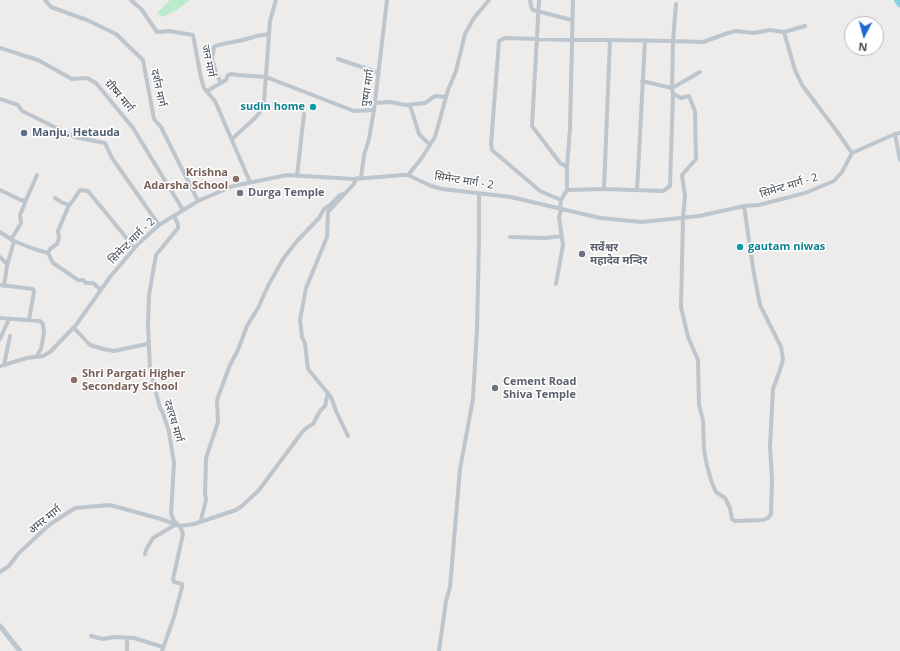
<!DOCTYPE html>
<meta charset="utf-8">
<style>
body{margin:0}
#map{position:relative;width:900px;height:651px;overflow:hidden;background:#eeebeb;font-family:"Open Sans",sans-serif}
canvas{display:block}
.north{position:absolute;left:844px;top:16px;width:40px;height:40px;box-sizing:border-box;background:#fff;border:1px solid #b5b8bc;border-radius:50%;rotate:186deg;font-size:11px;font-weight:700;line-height:16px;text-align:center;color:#454e57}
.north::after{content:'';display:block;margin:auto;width:14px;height:18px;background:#2169d2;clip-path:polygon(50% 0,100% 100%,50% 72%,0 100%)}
</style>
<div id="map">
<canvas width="900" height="651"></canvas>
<div class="north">N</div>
</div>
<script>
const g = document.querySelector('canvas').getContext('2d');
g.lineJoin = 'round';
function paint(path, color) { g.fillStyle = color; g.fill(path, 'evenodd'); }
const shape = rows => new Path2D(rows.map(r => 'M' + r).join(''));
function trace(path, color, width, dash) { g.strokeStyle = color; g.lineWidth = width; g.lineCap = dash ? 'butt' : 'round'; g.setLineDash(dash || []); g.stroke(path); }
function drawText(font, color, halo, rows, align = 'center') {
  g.font = font + ' "Open Sans","Noto Sans Devanagari",sans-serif'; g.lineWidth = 3; g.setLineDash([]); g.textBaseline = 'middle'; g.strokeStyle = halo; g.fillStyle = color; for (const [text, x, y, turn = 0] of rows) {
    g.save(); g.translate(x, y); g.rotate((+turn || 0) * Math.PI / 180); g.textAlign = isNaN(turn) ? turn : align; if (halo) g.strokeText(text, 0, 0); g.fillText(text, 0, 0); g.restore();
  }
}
paint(shape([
 [170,0,190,0,177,10,162,17,157,13]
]), '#baebce');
trace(shape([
 [898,0,900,3]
]), '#89d0e6', 8);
trace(shape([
 [45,0,51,7,87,20,116,34,143,60,154,119,161,127,198,201],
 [131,0,142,10,157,32,169,31,193,35,201,78,204,88,215,101,250,182],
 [530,0,531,6,533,10,572,20],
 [539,0,532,126,560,163,567,167],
 [676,4,673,41,703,42,728,33,736,31,754,33,770,30,784,32,805,26],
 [784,32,795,70,802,85,836,130,852,153],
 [0,48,38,60,72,79,87,78,96,83,133,128,183,210],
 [338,59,379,73],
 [642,81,672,88,700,72],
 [221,83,217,75,212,59,214,47,218,45,243,40,257,36,269,34],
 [207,91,226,80,228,75,232,74,237,75,266,77,354,111,374,110],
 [673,94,681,98,689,96,695,111,696,159,682,175,685,196,683,218,681,307,688,337,698,360,699,405,703,420,704,450,707,466,712,483,716,492,725,498,730,508,732,519,735,521,763,520,768,518,771,514,772,480,770,446,773,389,781,367,783,359,781,347,760,305,754,274,744,206],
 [0,99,18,105,22,111,75,137,105,143,112,158,159,225],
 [375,103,390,102,405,105,425,103,435,96,446,97],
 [410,105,419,134,430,145],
 [895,134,900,160],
 [232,139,255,118,260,112,264,102,270,21,276,0],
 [408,175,421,159,435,137,448,90,456,71,465,34,474,18,489,0],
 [297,176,304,114],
 [361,178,364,155,369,139,374,110,387,0],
 [0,190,23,201,26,200,37,175],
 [567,190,604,189],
 [637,190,645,41],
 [55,198,61,202,69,205,72,202,80,190,88,191,124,235,134,249],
 [561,200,540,191,492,150,491,144,499,41,505,38,572,40,610,40,673,41,672,88,673,94,670,186,663,191,604,189,610,40],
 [560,209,561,200,567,190,567,167,570,128,573,0],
 [0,232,14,241,7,266,4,286],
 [510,237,545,238,562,236],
 [12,238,21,223,20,215,25,203,23,200],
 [14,241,34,249,48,253,53,263,78,280,83,280,86,283,93,283,101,290],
 [48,253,50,249,57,244,59,238,58,231,69,205],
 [0,257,7,264],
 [556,284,563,245,559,217,561,210],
 [0,285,33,289,34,292,29,320],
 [0,318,40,321,43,324,44,333,41,349,36,357],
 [74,328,90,345,103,349,114,351,147,344,148,342],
 [0,339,9,319],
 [4,365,10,336],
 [0,366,27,358,43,356,50,352,76,325,110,277,138,244,159,225,198,201,233,186,287,175,354,179,403,175,408,175,431,186,442,189,511,197,600,218,642,222,699,216,744,206,759,205,805,193,834,181,842,172,852,153,895,134,900,133],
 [348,436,336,411,331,397,308,369,305,344,302,337,300,320,306,288,327,237,328,212,353,185,357,178],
 [205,494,206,458,218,422,217,401,218,397,230,365,238,350,247,326,258,308,268,286,283,259,297,241,319,218,324,209,330,205,340,195,345,193],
 [201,520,206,500,205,493],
 [145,554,146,550,153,538,175,525],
 [0,572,9,566,18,554,49,525,75,508,110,505,161,519,180,526,194,524,236,510,242,506,259,490,303,431,309,426,313,424,320,411,325,406,328,393],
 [91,636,103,639,114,637,134,638,163,647],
 [127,651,127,638],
 [162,651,174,617,182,587,182,584,174,582,173,579,183,534,180,526,174,521,171,514,174,463,169,432,163,413,160,408,150,370,148,324,149,295,156,255,178,228,178,224,174,216],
 [439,651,446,601,450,587,460,469,473,399,477,329,479,241,479,193]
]), '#bdc5cd', 4);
trace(shape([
 [0,626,20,651]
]), '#bdc5cd', 5);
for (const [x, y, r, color] of [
 [313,107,4,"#0f9aa8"],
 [24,133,4,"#5c6f8a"],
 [236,179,4,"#8d6e63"],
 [240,193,4,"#6b7280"],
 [740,247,4,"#0f9aa8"],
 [582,254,4,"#6b7280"],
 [74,380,4,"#8d6e63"],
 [495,388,4,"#6b7280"]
]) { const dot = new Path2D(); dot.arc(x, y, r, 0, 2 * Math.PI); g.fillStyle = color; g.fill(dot); trace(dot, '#fff', 1.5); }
drawText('11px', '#454e57', '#fff', [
 ["जन मार्ग",208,61,79],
 ["दर्शन मार्ग",158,88,78],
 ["पुष्पा मार्ग",368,88,-82],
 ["ग्रीष्म मार्ग",119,96,50],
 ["सिमेन्ट मार्ग - 2",464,181,9],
 ["सिमेन्ट मार्ग - 2",789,186,-17],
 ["सिमेन्ट मार्ग - 2",132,241,-45],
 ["दशरथ मार्ग",173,421,74],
 ["अमर मार्ग",45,520,-38]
]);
drawText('bold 11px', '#0d838f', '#fff', [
 ["sudin home",305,107],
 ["gautam niwas",748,247,"left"]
], 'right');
drawText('bold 11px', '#4e5e75', '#fff', [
 ["Manju, Hetauda",32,133]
], 'left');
drawText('bold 11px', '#785e54', '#fff', [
 ["Krishna",228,173],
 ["Adarsha School",228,186],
 ["Shri Pargati Higher",82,374,"left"],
 ["Secondary School",82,387,"left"]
], 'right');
drawText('bold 11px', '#5b616d', '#fff', [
 ["Durga Temple",248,193],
 ["सर्वेश्वर",590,248],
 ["महादेव मन्दिर",590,261],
 ["Cement Road",503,382],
 ["Shiva Temple",503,395]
], 'left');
</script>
